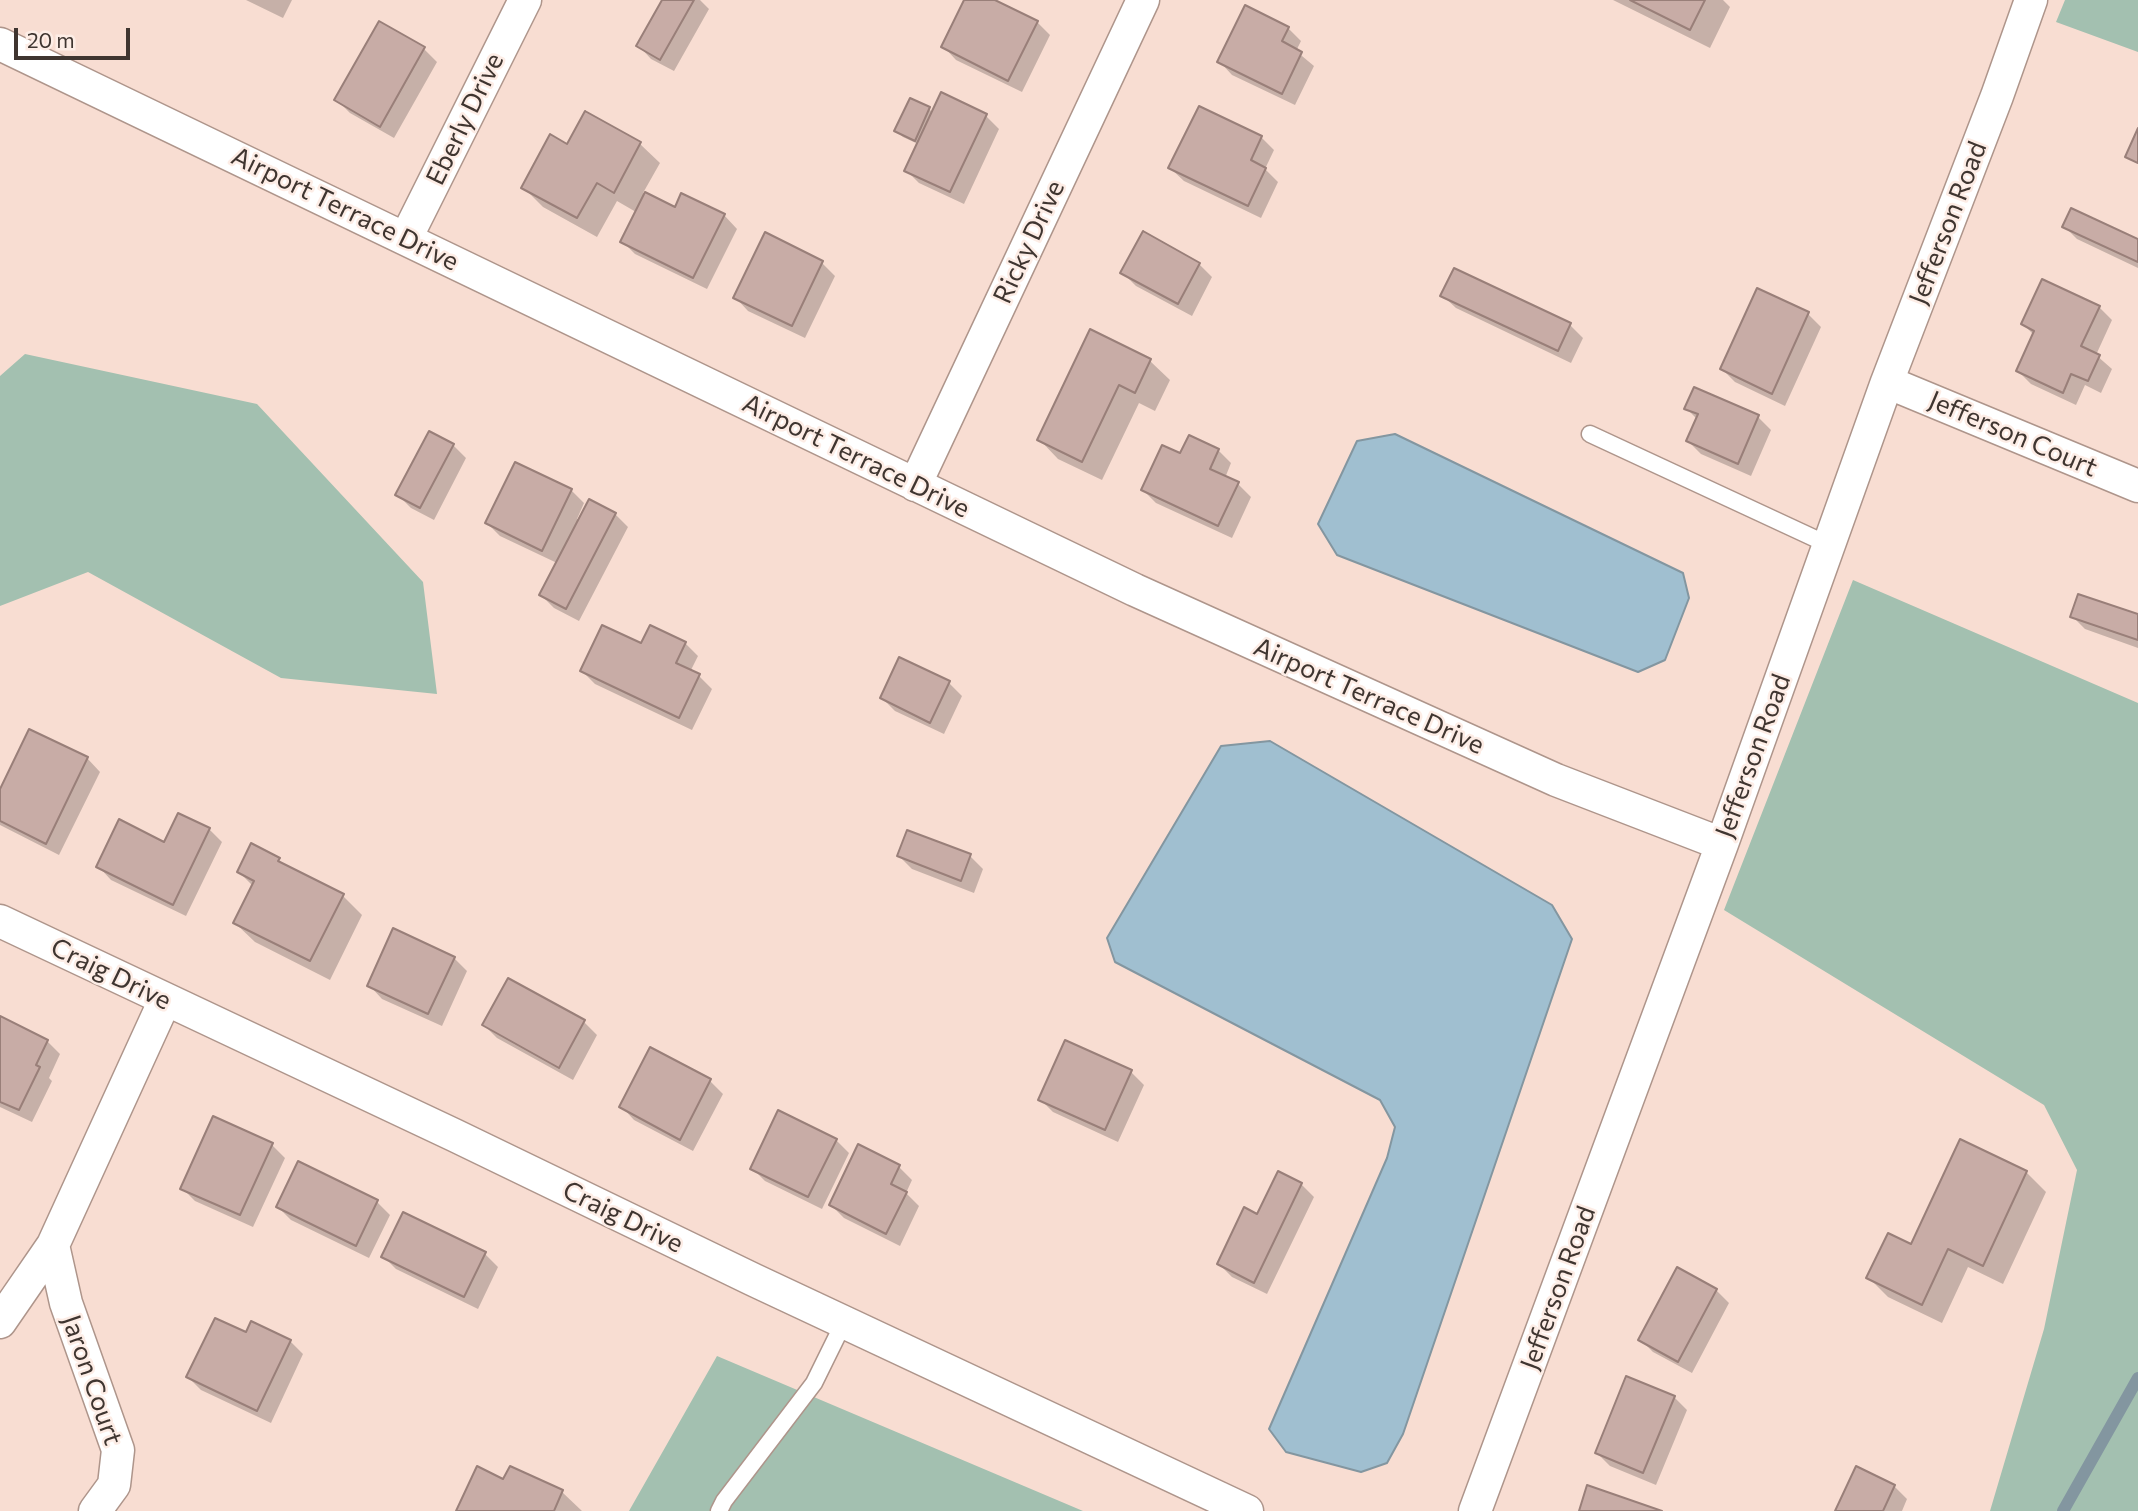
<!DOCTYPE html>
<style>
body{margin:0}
#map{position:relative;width:2138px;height:1511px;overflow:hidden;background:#f8ddd2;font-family:Commissioner,sans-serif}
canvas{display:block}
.scale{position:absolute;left:14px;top:28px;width:116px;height:32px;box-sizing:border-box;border:4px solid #3f3530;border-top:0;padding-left:9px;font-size:21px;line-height:24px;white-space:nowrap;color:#3f3530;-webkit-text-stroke:5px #fdede6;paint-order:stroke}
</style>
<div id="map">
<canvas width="2138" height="1511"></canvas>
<div class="scale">20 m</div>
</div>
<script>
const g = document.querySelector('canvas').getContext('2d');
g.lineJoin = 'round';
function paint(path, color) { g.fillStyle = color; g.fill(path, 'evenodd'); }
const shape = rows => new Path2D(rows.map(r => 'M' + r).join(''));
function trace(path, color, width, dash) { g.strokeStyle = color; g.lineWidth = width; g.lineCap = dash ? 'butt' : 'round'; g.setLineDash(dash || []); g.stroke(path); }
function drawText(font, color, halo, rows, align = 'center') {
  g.font = font + ' Commissioner,sans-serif'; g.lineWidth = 5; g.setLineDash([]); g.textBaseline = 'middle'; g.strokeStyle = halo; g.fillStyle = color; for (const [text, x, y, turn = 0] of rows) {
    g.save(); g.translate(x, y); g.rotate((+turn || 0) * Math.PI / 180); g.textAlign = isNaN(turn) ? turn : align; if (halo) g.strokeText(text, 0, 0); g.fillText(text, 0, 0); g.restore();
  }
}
paint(shape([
 [2065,0,2138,0,2138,52,2056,22],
 [25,354,257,404,423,582,437,694,281,678,88,572,0,606,0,376],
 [1853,580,2138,703,2138,1511,1990,1511,2044,1329,2077,1170,2044,1105,1724,910],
 [717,1356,1083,1511,629,1511]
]), '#a3c0b0');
const water = shape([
 [1395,434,1683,573,1689,598,1665,660,1638,672,1337,555,1318,524,1357,441,1395,434],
 [1270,741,1552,905,1572,939,1403,1434,1387,1463,1361,1472,1286,1452,1269,1429,1387,1158,1395,1127,1380,1100,1115,962,1107,938,1221,746,1270,741]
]);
paint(water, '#a0bfd0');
trace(water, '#8396a0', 2);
paint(shape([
 [246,0,292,0,283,18],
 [664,0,700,0,709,9,674,71,651,59,638,45],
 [966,0,992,0,1037,22,1050,35,1022,92,956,60,943,46],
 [1613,0,1723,0,1730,7,1710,48],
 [380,23,424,49,437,62,394,138,350,113,337,100],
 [1288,28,1301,41,1296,51,1314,66,1295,105,1232,75,1219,61],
 [942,94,986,116,999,129,964,204,919,183,906,170,918,144,903,137,897,131,929,109,933,113],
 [1261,137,1274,150,1265,169,1278,182,1261,218,1184,181,1170,168],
 [640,144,660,163,643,193,676,209,724,215,737,229,707,289,635,254,622,241,636,212,617,201,597,237,543,207,523,187,568,146],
 [2064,226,2138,241,2138,268,2077,239],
 [1144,234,1199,264,1212,277,1192,316,1136,286,1123,273],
 [766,235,822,263,835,276,805,338,748,311,735,297],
 [1454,270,1570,325,1583,338,1571,363,1456,308,1442,295],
 [1758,290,1808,314,1821,327,1785,406,1735,382,1722,369],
 [2099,307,2112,320,2096,355,2112,369,2101,393,2085,385,2076,405,2031,384,2018,371,2034,335,2023,324],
 [1091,332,1150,361,1170,380,1155,411,1139,403,1102,480,1058,459,1039,439],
 [1686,408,1758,417,1771,430,1751,476,1701,454,1688,441,1698,420],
 [430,433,453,445,466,458,434,520,411,508,398,495],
 [1218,450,1231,463,1225,478,1238,484,1251,497,1232,538,1156,503,1143,490,1181,455],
 [571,490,584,503,577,519,580,520,615,514,628,527,579,621,554,608,541,595,557,563,500,536,487,523],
 [2072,616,2138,616,2138,648,2085,629],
 [685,643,698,656,690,672,699,676,712,689,692,730,595,684,582,671,642,645],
 [949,683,962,696,944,734,895,711,882,698],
 [87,758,100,772,59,855,0,825,0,793],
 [209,829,222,842,186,916,111,880,98,866],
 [899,856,970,856,983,869,974,893,912,869],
 [278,859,287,868,342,895,362,915,330,980,255,942,235,923,253,886,239,872],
 [454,958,467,971,442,1026,382,999,369,985],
 [509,980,584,1022,597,1035,573,1080,497,1038,484,1025],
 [0,1018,47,1041,60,1054,49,1078,52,1081,32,1122,0,1107],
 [651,1049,710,1081,723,1094,693,1151,634,1120,621,1106],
 [1131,1072,1144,1085,1118,1142,1053,1112,1040,1099],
 [836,1140,849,1153,822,1209,765,1181,752,1168],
 [272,1145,285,1158,253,1227,195,1201,182,1188],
 [299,1164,377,1202,390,1215,369,1258,291,1220,278,1207],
 [899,1167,912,1180,906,1193,919,1206,900,1246,844,1218,831,1205],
 [2026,1172,2046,1192,2003,1284,1968,1267,1942,1323,1888,1297,1869,1278,1912,1246],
 [1301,1184,1314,1197,1267,1294,1232,1277,1219,1264],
 [485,1254,498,1267,478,1309,396,1269,383,1256],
 [1716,1290,1729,1303,1692,1373,1653,1352,1640,1339],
 [247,1334,290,1341,303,1354,271,1423,201,1390,188,1377],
 [1674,1397,1687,1410,1656,1485,1610,1466,1597,1453],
 [510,1468,562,1492,582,1511,458,1511,504,1481],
 [1894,1486,1907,1499,1902,1511,1837,1511]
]), '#0003');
trace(shape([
 [2063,1511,2138,1378]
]), '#8396a0', 12);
const building = shape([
 [662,0,694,0,660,60,636,46,662,0],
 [964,0,995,0,1038,21,1008,81,941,47,964,0],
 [1630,0,1705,0,1690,30,1630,0],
 [1245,5,1289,27,1282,41,1302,52,1282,94,1217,62,1245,5],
 [379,21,425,47,380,127,334,100,379,21],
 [941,92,987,114,950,192,904,171,941,92],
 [910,98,930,107,915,141,894,131,910,98],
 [1199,106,1262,136,1251,160,1266,168,1248,206,1168,168,1199,106],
 [585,111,641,142,614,193,597,183,577,218,521,188,550,134,567,144,585,111],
 [2138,128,2138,163,2125,157,2138,128],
 [645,192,675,207,681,193,725,214,693,278,620,242,645,192],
 [2071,208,2138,239,2138,262,2062,227,2071,208],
 [1143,231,1200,263,1178,304,1120,273,1143,231],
 [765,232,823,261,792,326,733,298,765,232],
 [1454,268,1571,323,1558,351,1440,296,1454,268],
 [2042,279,2100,306,2081,346,2100,355,2088,381,2071,374,2063,393,2016,371,2034,331,2021,324,2042,279],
 [1757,288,1809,312,1772,394,1720,369,1757,288],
 [1090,329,1151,359,1135,393,1119,385,1082,462,1037,440,1090,329],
 [1694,387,1759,415,1738,464,1686,441,1698,414,1684,409,1694,387],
 [429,431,454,444,420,508,395,495,429,431],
 [1189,435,1219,449,1210,469,1239,482,1218,526,1141,490,1162,445,1180,453,1189,435],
 [515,462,572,489,542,551,485,523,515,462],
 [589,499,616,513,566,609,539,595,589,499],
 [2078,594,2138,614,2138,640,2070,617,2078,594],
 [602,625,641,643,650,625,686,642,676,663,700,674,679,718,580,671,602,625],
 [899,657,950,681,930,723,880,698,899,657],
 [29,729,88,757,46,844,0,821,0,789,29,729],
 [178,813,210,828,173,905,96,867,119,819,164,842,178,813],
 [907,830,971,854,961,881,897,856,907,830],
 [251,843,280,858,278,861,344,894,310,961,233,923,254,881,237,872,251,843],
 [393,928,455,957,428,1014,367,986,393,928],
 [508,978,585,1020,559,1068,482,1025,508,978],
 [0,1016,48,1040,36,1065,40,1067,19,1110,0,1102,0,1016],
 [1065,1040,1132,1070,1105,1130,1038,1100,1065,1040],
 [650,1047,711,1079,680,1140,619,1107,650,1047],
 [778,1110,837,1139,808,1197,750,1169,778,1110],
 [213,1116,273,1143,240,1215,180,1189,213,1116],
 [1960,1139,2027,1171,1983,1266,1948,1249,1922,1305,1866,1278,1888,1233,1911,1244,1960,1139],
 [858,1144,900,1165,891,1184,907,1192,886,1234,829,1205,858,1144],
 [298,1161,378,1200,356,1246,276,1207,298,1161],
 [1278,1171,1302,1183,1254,1283,1217,1264,1244,1207,1257,1214,1278,1171],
 [403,1212,486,1252,464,1297,381,1257,403,1212],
 [1677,1267,1717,1289,1678,1362,1638,1340,1677,1267],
 [215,1318,246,1332,251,1321,291,1340,257,1411,186,1377,215,1318],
 [1626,1376,1675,1396,1643,1473,1595,1453,1626,1376],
 [477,1466,503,1479,510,1466,563,1490,554,1511,456,1511,477,1466],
 [1856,1466,1895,1485,1883,1511,1835,1511,1856,1466],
 [1587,1485,1662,1511,1579,1511,1587,1485]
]);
paint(building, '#c8aca6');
trace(building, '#997f79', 2);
const service = shape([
 [1590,434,1829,545],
 [719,1511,724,1501,814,1383,844,1322]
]);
const minor = shape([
 [0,44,1135,590,1556,780,1722,844],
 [406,238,525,0],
 [1887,382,2138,486],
 [915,485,1143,0],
 [0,921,454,1135,754,1280,1247,1511],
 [53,1245,66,1303,118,1450,114,1485,95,1511],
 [0,1322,53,1245,165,1000],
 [1475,1511,1722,844,1887,382,1997,96,2031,0]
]);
trace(service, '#ae958b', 19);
trace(minor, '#ae958b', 35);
trace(service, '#fff', 16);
trace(minor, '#fff', 32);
drawText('26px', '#3f3530', '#fdede6', [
 ["Eberly Drive",465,119,-64],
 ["Airport Terrace Drive",345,209,26],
 ["Jefferson Road",1948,223,-69],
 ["Ricky Drive",1029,242,-65],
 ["Jefferson Court",2013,434,23],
 ["Airport Terrace Drive",856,456,26],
 ["Airport Terrace Drive",1369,696,24],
 ["Jefferson Road",1753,756,-70],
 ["Craig Drive",111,974,26],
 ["Craig Drive",623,1217,26],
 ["Jefferson Road",1558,1288,-70],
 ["Jaron Court",92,1380,71]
]);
</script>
